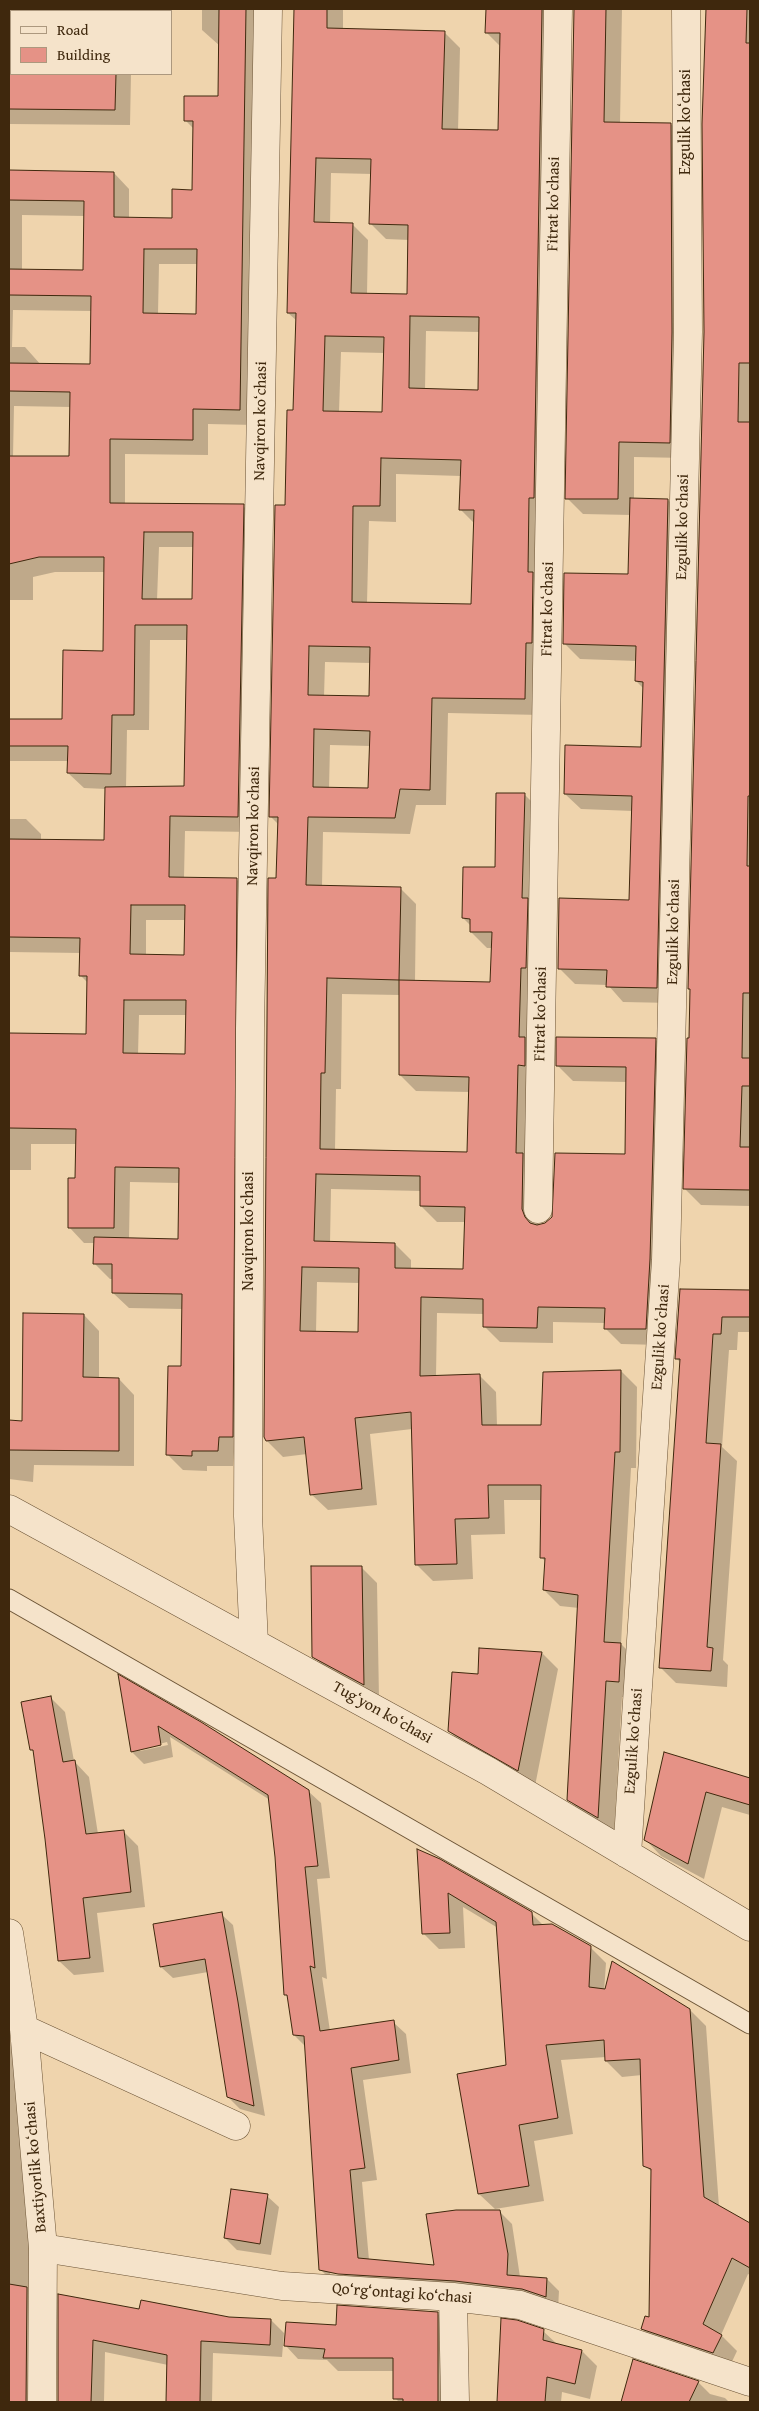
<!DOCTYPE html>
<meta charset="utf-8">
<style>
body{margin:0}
#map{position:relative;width:759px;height:2411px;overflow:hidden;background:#efd4ad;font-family:"Gentium Book Plus",serif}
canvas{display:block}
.frame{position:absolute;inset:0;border:10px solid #3f280d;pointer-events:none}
.legend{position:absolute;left:10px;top:10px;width:162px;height:65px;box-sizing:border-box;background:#f5e3ca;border:1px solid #ac987e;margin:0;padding:6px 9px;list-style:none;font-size:15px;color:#3f280d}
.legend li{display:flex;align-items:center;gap:10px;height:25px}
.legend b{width:25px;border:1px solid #ac987e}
</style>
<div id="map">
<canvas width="759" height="2411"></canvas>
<div class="frame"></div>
<ul class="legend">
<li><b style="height:6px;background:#f5e3ca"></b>Road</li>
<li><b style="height:14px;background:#e59286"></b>Building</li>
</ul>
</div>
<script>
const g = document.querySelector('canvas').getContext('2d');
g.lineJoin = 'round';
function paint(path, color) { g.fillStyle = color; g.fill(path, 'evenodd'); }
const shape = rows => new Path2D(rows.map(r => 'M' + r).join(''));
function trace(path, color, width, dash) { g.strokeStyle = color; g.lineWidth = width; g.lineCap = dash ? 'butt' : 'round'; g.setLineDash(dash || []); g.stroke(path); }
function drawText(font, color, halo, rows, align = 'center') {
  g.font = font + ' "Gentium Book Plus",serif'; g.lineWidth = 4; g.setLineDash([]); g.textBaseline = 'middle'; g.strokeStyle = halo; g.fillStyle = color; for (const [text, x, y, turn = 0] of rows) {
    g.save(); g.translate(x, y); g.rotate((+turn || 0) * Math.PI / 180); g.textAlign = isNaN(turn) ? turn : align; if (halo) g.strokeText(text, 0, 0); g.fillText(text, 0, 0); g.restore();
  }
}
paint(shape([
 [9,9,165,9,165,11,11,11,11,74,131,74,130,125,9,124],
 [202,9,261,9,255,425,208,424,208,455,125,454,125,504,243,506,259,521,253,832,185,831,184,878,236,879,252,894,248,1452,234,1452,233,1466,207,1466,207,1471,183,1470,168,1455,183,1367,183,1309,129,1308,113,1293,113,1279,110,1279,95,1264,95,1243,84,1243,69,1227,76,1179,77,1144,31,1144,31,1170,9,1170,9,1034,87,1035,88,983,80,975,81,953,9,952,9,819,26,819,41,834,41,841,106,842,106,789,84,788,68,773,69,761,9,761,9,720,63,720,104,652,105,572,55,572,33,577,33,600,9,600,9,171,114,173,129,189,129,218,173,219,193,191,194,129,185,120,219,97,220,46,202,30],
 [22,215,85,216,84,271,22,270],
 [159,264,198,264,198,315,158,314],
 [13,310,92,311,91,365,41,365,25,347,12,347],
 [14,406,71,407,71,457,13,457],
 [159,547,194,547,194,601,157,600],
 [150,640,188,640,186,787,126,788,127,730,149,730],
 [146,920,186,920,185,956,146,956],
 [139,1015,187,1015,187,1055,138,1055],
 [130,1182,180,1183,179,1240,129,1239],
 [295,9,343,9,343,30,444,32,460,48,458,131,499,132,501,47,486,32,487,9,622,9,620,124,671,124,687,141,685,458,634,457,634,500,668,500,684,516,672,1003,623,1002,608,985,575,984,559,968,630,901,633,811,581,809,565,794,642,748,644,689,636,681,637,661,580,659,564,643,629,575,631,515,583,514,567,498,575,9,567,11,541,715,448,713,446,805,416,805,410,834,323,832,322,886,400,888,416,904,415,981,491,983,492,948,487,948,471,932,471,926,463,918,496,869,524,794,540,810,538,1226,546,1224,626,1155,627,1082,573,1081,557,1065,655,1039,671,1055,661,1345,621,1344,605,1328,605,1323,553,1322,553,1343,500,1342,484,1326,484,1314,437,1313,436,1377,480,1376,496,1392,497,1426,543,1427,621,1371,637,1387,636,1468,631,1468,621,1644,637,1660,635,1698,622,1697,614,1833,584,1815,568,1799,579,1608,560,1606,544,1590,546,1562,541,1557,542,1500,504,1500,505,1534,471,1535,473,1579,433,1581,417,1565,412,1429,370,1434,377,1505,328,1510,311,1494,307,1454,283,1457,267,1441,267,1028,270,879,278,879,279,825,271,817,286,506,294,411,297,321,288,313],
 [331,173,372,174,370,223,386,239,410,240,409,295,367,294,368,240,352,224,330,224],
 [426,331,480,332,479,391,425,390],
 [341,352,385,353,384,413,339,412],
 [396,474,461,476,460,509,475,524,472,605,367,603,369,521,396,522],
 [325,662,371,663,370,698,324,697],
 [330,745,371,746,369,790,329,789],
 [342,994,400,995,400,1075,416,1091,470,1092,468,1153,335,1150,336,1089,341,1089],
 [331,1189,421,1191,421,1206,437,1222,466,1222,465,1270,411,1269,411,1260,395,1244,330,1243],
 [317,1282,360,1283,360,1334,316,1333],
 [635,9,750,9,750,1206,701,1205,685,1189,691,1040,691,990,689,988,705,332,707,10],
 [681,1290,750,1291,750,1332,738,1332,737,1350,729,1350,722,1447,737,1461,723,1660,728,1665,727,1687,676,1683,660,1667,681,1363,676,1358],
 [84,1315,99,1331,99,1379,119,1379,134,1395,134,1466,34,1465,33,1482,9,1479,9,1421,23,1422],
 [361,1567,377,1583,379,1699,329,1672,313,1656],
 [542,1653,558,1669,535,1786,466,1748,449,1731,479,1676],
 [119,1677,308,1791,321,1803,330,1878,317,1879,327,1979,322,1977,330,2031,393,2022,406,2034,411,2073,363,2080,377,2180,362,2182,369,2260,435,2267,499,2211,512,2224,520,2277,547,2279,559,2291,558,2309,333,2282,320,2269,306,2047,294,2035,289,1998,286,1995,276,1857,270,1800,170,1737,173,1757,144,1764,132,1752],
 [167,1742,168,1745,140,1751,140,1749],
 [330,2271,345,2274,344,2276,330,2274],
 [50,1697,65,1712,74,1761,89,1777,98,1834,123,1831,138,1846,145,1907,97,1913,104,1972,74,1975,59,1961,46,1839,34,1752,32,1750],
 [665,1754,750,1779,750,1815,722,1807,704,1879,661,1856,645,1839],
 [418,1851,531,1913,544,1926,590,1947,606,1963,604,1992,690,2010,706,2026,719,2207,750,2224,750,2275,748,2274,721,2335,737,2351,729,2368,658,2344,642,2329,650,2319,652,2172,644,2165,642,2075,622,2077,606,2061,606,2057,561,2060,573,2134,534,2141,544,2201,495,2209,479,2194,507,2066,498,1928,463,1907,465,1948,439,1949,424,1934],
 [221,1914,233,1925,265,2116,240,2109,228,2097,208,1972,173,1978,161,1967,154,1925],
 [9,2033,34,2193,39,2402,9,2402],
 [267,2196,279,2207,271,2255,237,2250,225,2238],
 [60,2295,140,2311,271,2320,284,2333,282,2357,213,2353,212,2402,168,2402,168,2365,105,2352,104,2402,59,2402],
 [437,2313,450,2326,450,2402,399,2402,395,2398,395,2371,338,2371,327,2360,298,2359,286,2346,337,2326],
 [502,2320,543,2331,557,2344,582,2351,597,2366,590,2399,562,2392,561,2402,498,2402],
 [634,2361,698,2382,710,2394,725,2398,729,2402,622,2402]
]), '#0003');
const building = shape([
 [219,9,246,9,240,410,193,409,193,440,110,439,110,503,244,504,238,817,170,816,169,877,237,878,233,1437,219,1437,218,1451,192,1451,192,1456,166,1455,168,1366,181,1366,182,1294,112,1293,112,1264,93,1264,94,1237,178,1239,179,1168,115,1167,114,1228,68,1228,68,1178,75,1178,76,1129,9,1128,9,1033,86,1034,87,976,79,976,80,938,9,937,9,839,104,840,105,787,184,786,187,625,135,625,134,715,112,715,111,774,67,773,68,746,9,746,9,719,62,719,63,650,103,651,104,557,39,557,9,564,9,456,69,456,70,392,9,391,9,363,90,364,91,296,9,295,9,269,83,270,84,201,9,200,9,170,114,172,114,217,172,218,172,189,192,190,193,121,184,121,184,96,218,96,219,9],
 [144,249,197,249,196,314,143,313,144,249],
 [144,532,193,532,192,599,142,599,144,532],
 [131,905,185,905,184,955,130,954,131,905],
 [124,1000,186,1000,185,1054,123,1053,124,1000],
 [294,9,327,9,327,28,445,31,442,129,498,130,500,33,485,33,486,9,542,9,534,498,529,498,528,572,533,572,532,643,526,643,525,699,432,698,430,790,400,789,395,818,308,817,306,885,401,887,399,980,490,982,492,932,470,932,470,919,462,918,463,867,495,867,496,793,525,793,522,898,528,898,526,968,521,968,519,1037,525,1037,525,1066,518,1065,516,1153,523,1153,522,1209,525,1217,530,1223,537,1225,545,1223,552,1217,555,1153,625,1154,626,1067,556,1066,556,1037,656,1038,650,1259,646,1329,604,1329,605,1308,538,1307,537,1328,483,1327,483,1299,421,1297,420,1376,480,1374,482,1425,541,1425,543,1372,621,1370,620,1452,615,1452,604,1642,621,1643,619,1682,606,1681,598,1818,567,1800,578,1595,543,1590,545,1558,540,1558,541,1485,488,1485,489,1518,455,1519,457,1564,415,1565,411,1412,355,1418,362,1489,310,1495,304,1437,266,1441,264,1437,268,878,276,878,278,817,269,817,275,505,285,505,287,410,293,410,296,313,287,313,294,9],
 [316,158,371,159,369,224,408,225,407,294,351,293,353,223,314,222,316,158],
 [410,316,479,317,478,390,409,388,410,316],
 [325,336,384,337,382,412,323,411,325,336],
 [381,458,461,460,459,510,474,510,471,604,352,602,353,506,380,506,381,458],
 [309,646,370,647,369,696,308,695,309,646],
 [314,729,370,731,368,788,313,787,314,729],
 [327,978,399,980,399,1075,469,1077,467,1152,320,1149,321,1073,325,1073,327,978],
 [316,1174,420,1176,420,1206,465,1207,463,1269,395,1268,395,1243,314,1241,316,1174],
 [302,1267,359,1268,358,1332,300,1331,302,1267],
 [574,9,606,9,604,122,671,123,672,332,670,443,619,442,618,499,565,499,574,9],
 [706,9,747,9,746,43,750,43,750,363,739,363,738,422,750,422,750,796,748,796,747,866,750,866,750,993,743,993,742,1058,750,1058,750,1086,742,1086,740,1147,750,1147,750,1190,683,1189,687,1038,689,1038,690,989,688,989,704,332,702,124,706,9],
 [9,74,116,74,115,110,9,109,9,74],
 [630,498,668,499,657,988,606,987,607,970,558,969,559,898,629,900,632,796,564,794,565,745,641,747,643,682,635,681,636,646,563,644,564,573,628,574,630,498],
 [680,1289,750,1290,750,1317,722,1317,721,1334,713,1334,706,1443,721,1444,707,1647,713,1648,711,1671,659,1668,680,1359,675,1359,680,1289],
 [23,1313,84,1314,83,1377,119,1378,119,1451,9,1450,9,1420,22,1421,23,1313],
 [311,1566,362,1566,364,1685,312,1657,311,1566],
 [479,1648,542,1652,518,1771,448,1731,452,1672,478,1674,479,1648],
 [118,1674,201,1722,309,1790,318,1866,305,1867,315,1968,310,1966,320,2031,394,2020,399,2060,351,2068,365,2168,350,2170,358,2258,434,2265,426,2214,456,2210,500,2210,508,2254,507,2275,547,2278,546,2297,522,2289,455,2281,338,2274,319,2270,304,2036,293,2035,287,1995,284,1995,275,1857,268,1795,158,1726,161,1745,131,1752,118,1674],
 [51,1696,63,1762,75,1760,86,1834,124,1830,131,1892,83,1898,90,1958,58,1961,45,1839,33,1750,30,1750,21,1702,51,1696],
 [664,1752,750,1778,750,1805,706,1792,688,1864,644,1840,664,1752],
 [417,1849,440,1859,532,1912,533,1925,552,1924,591,1946,589,1987,605,1989,612,1961,690,2009,704,2197,750,2223,750,2268,732,2258,703,2324,722,2335,713,2353,641,2329,645,2316,649,2317,651,2169,643,2166,640,2059,605,2061,604,2040,546,2045,558,2118,519,2125,529,2186,478,2194,457,2074,506,2065,496,1922,448,1893,450,1933,422,1934,417,1849],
 [222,1912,238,2002,254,2106,227,2097,205,1959,160,1967,153,1924,222,1912],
 [231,2189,268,2194,260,2244,224,2238,231,2189],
 [9,2284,27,2287,26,2402,9,2402,9,2284],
 [58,2294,139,2309,141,2300,229,2317,271,2319,270,2345,201,2341,200,2402,166,2402,167,2355,93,2340,91,2402,58,2402,58,2294],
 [337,2305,438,2312,438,2402,403,2402,403,2399,393,2399,393,2358,323,2358,325,2349,284,2346,286,2322,336,2325,337,2305],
 [501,2318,517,2320,544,2329,543,2340,582,2350,575,2384,547,2377,545,2402,497,2402,501,2318],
 [633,2359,699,2381,689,2402,621,2402,633,2359]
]);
paint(building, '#e59286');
trace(building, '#3f280d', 1);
const service = shape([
 [9,1599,750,2024]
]);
const minor = shape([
 [538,1209,558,9],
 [9,1509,488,1771,750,1927],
 [254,1643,248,1516,250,1028,268,9],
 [627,1854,666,1260,688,332,686,9],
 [9,1933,24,2029,43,2248,42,2402],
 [24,2029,236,2126],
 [43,2248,282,2286,453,2297,520,2305,750,2382],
 [453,2297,455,2402]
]);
trace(service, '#6b5335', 21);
trace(minor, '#6b5335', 29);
trace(service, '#f5e3ca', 19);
trace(minor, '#f5e3ca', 28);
drawText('16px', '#3f280d', '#f5e3ca', [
 ["Ezgulik koʻchasi",686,122,-90],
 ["Fitrat koʻchasi",554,204,-89],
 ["Navqiron koʻchasi",261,421,-89],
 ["Ezgulik koʻchasi",683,527,-89],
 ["Fitrat koʻchasi",548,609,-89],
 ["Navqiron koʻchasi",254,826,-89],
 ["Ezgulik koʻchasi",674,932,-89],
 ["Fitrat koʻchasi",541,1014,-89],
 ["Navqiron koʻchasi",249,1231,-90],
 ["Ezgulik koʻchasi",661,1337,-86],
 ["Tugʻyon koʻchasi",382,1713,29],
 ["Ezgulik koʻchasi",634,1741,-86],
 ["Baxtiyorlik koʻchasi",36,2167,-95],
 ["Qo‘rg‘ontagi ko‘chasi",402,2294,4]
]);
</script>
